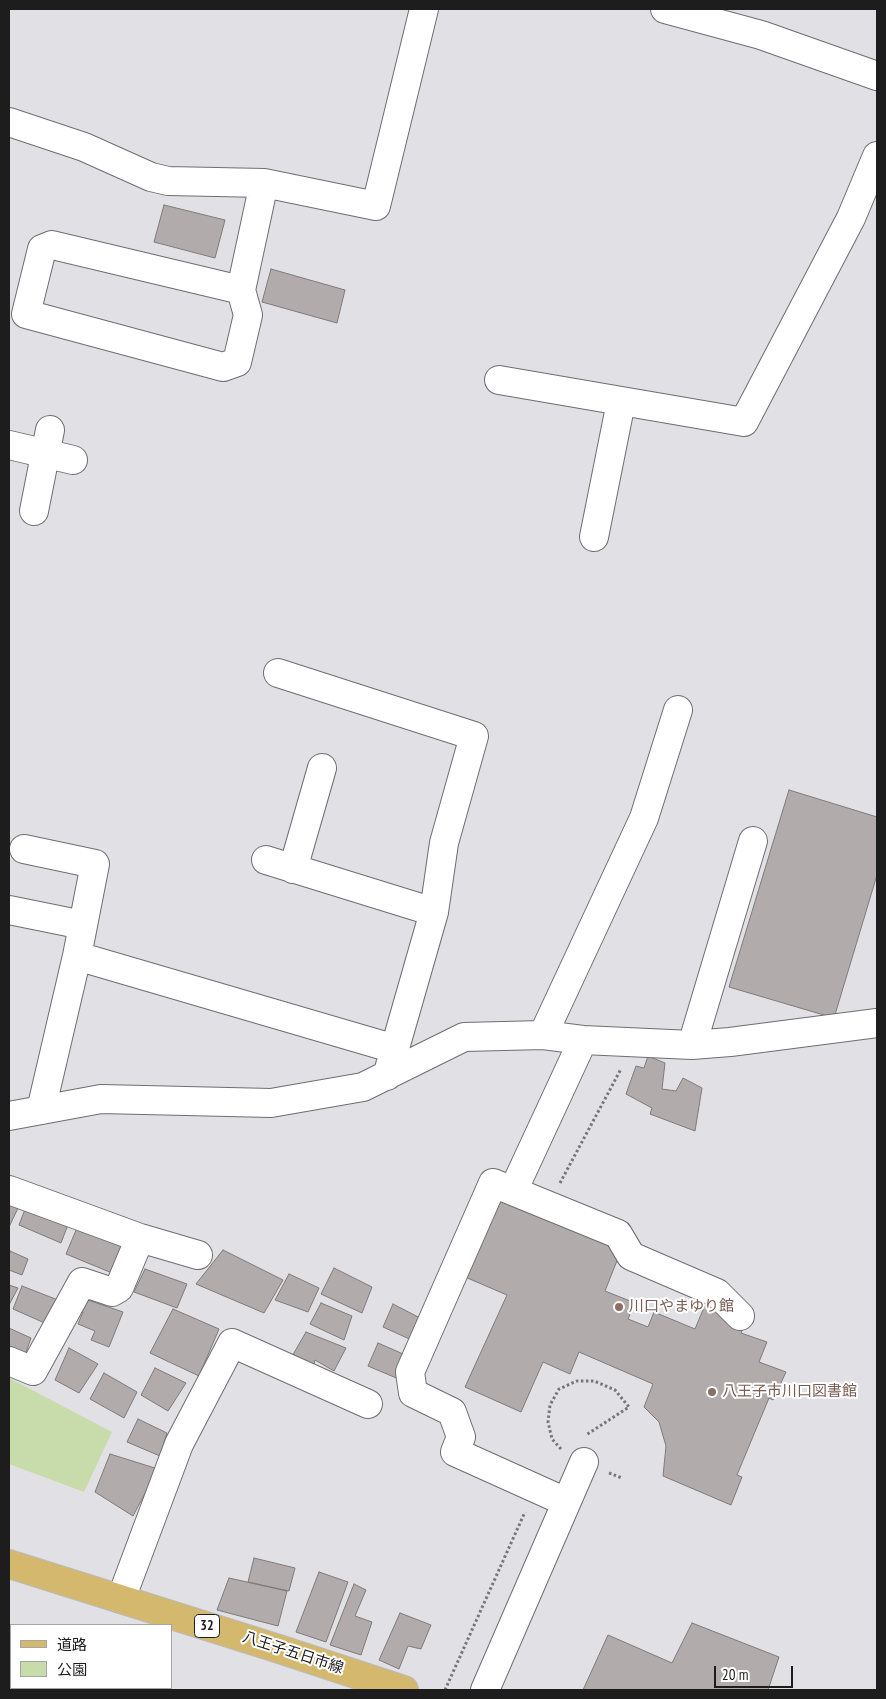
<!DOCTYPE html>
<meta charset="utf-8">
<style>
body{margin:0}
#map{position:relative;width:886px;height:1699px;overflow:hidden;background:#e1e0e5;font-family:"PT Sans Narrow","Noto Sans JP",sans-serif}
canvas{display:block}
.frame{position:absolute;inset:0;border:10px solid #1d1d1e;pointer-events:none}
.legend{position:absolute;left:10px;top:1624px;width:162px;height:65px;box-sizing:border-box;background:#fff;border:1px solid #a5a5a5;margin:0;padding:6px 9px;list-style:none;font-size:15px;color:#1d1d1e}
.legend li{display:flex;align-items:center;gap:10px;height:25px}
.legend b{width:25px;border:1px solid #a5a5a5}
.scale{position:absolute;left:714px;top:1666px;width:79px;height:22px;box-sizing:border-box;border:2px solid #1d1d1e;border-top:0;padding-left:6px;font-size:15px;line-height:18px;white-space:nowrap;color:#1d1d1e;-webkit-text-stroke:4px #fff;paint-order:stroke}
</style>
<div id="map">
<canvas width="886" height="1699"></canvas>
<div class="frame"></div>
<ul class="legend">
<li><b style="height:6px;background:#d3b86e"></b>道路</li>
<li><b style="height:14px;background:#c8dbab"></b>公園</li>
</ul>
<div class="scale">20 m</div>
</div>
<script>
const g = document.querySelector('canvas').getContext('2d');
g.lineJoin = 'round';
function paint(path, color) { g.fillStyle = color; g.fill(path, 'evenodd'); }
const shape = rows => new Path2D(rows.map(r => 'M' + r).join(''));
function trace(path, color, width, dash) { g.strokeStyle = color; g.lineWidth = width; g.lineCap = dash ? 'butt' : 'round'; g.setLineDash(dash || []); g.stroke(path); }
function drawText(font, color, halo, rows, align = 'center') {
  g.font = font + ' "PT Sans Narrow","Noto Sans JP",sans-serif'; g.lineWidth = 4; g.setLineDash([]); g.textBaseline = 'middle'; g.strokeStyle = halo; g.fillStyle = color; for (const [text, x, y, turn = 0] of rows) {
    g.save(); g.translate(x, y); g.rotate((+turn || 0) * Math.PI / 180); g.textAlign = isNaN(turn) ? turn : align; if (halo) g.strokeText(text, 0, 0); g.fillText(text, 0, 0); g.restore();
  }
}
paint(shape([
 [9,1378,112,1432,84,1492,9,1464]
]), '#c8dbab');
const building = shape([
 [164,205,225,220,215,258,154,242,164,205],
 [271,269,345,290,337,323,262,302,271,269],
 [789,790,877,817,877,875,834,1018,729,987,789,790],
 [648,1056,665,1063,662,1089,676,1091,683,1078,702,1088,695,1131,650,1114,652,1108,626,1094,636,1066,644,1068,648,1056],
 [499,1200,622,1248,605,1291,635,1303,628,1319,648,1327,654,1312,695,1329,705,1305,746,1322,741,1333,767,1342,759,1362,786,1372,773,1400,769,1398,737,1475,742,1477,731,1505,663,1476,666,1446,659,1422,644,1407,653,1384,579,1352,570,1374,543,1362,521,1412,465,1387,507,1295,465,1277,499,1200],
 [9,1201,19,1206,9,1227,9,1201],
 [27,1204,69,1222,61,1243,19,1225,27,1204],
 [79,1223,126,1244,112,1273,66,1254,79,1223],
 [223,1250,283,1280,264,1313,196,1284,223,1250],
 [10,1251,28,1259,22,1275,9,1270,9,1255,10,1251],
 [334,1268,372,1287,362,1313,321,1294,334,1268],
 [145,1269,187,1284,177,1308,134,1292,145,1269],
 [289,1274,319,1288,308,1312,275,1300,289,1274],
 [9,1285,18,1288,9,1305,9,1285],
 [22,1286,58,1300,47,1324,13,1309,22,1286],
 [82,1298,123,1312,109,1347,91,1340,95,1331,78,1324,83,1312,79,1307,82,1298],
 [321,1303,352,1316,344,1340,310,1324,321,1303],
 [393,1304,424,1320,416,1342,383,1327,393,1304],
 [173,1309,219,1329,199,1376,150,1353,173,1309],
 [9,1328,31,1338,24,1358,9,1352,9,1328],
 [306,1332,346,1348,334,1371,315,1360,313,1368,291,1358,306,1332],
 [378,1343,410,1357,401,1380,368,1366,378,1343],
 [69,1348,98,1364,79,1393,55,1380,69,1348],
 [155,1368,186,1383,168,1411,141,1395,155,1368],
 [104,1373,137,1392,124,1418,90,1399,104,1373],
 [138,1419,167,1433,160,1456,127,1442,138,1419],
 [110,1454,158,1469,133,1516,95,1492,110,1454],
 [254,1558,295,1568,289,1591,248,1582,254,1558],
 [319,1572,348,1582,326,1642,296,1632,319,1572],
 [229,1578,287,1591,278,1626,217,1610,229,1578],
 [354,1584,366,1590,355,1616,372,1622,361,1655,330,1645,354,1584],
 [400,1613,431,1625,421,1649,408,1646,399,1669,379,1660,400,1613],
 [692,1623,779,1657,768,1690,583,1690,608,1635,672,1663,692,1623]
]);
paint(building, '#b1acab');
trace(building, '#7f7a7a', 1);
const minor = shape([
 [665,9,761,35,877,76],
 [9,122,84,147,151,177,168,181,264,183,376,206,424,9],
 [241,290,52,245,42,249,26,314,223,367,237,362,248,315,241,290,264,183],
 [499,380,744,422,851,218,877,156],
 [9,445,73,460],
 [34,511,50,430],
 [594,537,621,402],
 [278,673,474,736,444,843,434,912,387,1076],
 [24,849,95,864,77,956,41,1110],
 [266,860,434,912],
 [293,869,322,768],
 [9,910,83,925],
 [77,956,395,1049],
 [543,1035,644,818,678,710],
 [692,1045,753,841],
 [9,1116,101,1099,271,1103,363,1087,464,1037,543,1035,583,1040,692,1045,730,1042,877,1023],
 [9,1190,140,1238],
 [513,1191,583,1040],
 [9,1361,33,1371,82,1282,112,1292,119,1288,140,1238,198,1255],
 [566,1502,455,1452,461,1437,452,1412,413,1393,410,1372,493,1183,618,1234,631,1256,717,1293,740,1316],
 [121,1599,179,1444,232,1343,368,1404],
 [485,1690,584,1462]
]);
const major = shape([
 [9,1564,276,1648,404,1690]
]);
trace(minor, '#6e6e72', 30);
trace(major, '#bbbbbc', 30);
trace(shape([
 [560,1183,621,1069],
 [561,1449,552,1439,548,1422,550,1405,559,1389,577,1381,594,1381,615,1390,629,1407,586,1435],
 [609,1473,622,1478],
 [445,1690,525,1512]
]), '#767678', 3, [2.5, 2.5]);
trace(minor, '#fff', 28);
trace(major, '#d3b86e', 28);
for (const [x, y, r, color] of [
 [619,1307,5,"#8d6e63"],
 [712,1392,5,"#8d6e63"]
]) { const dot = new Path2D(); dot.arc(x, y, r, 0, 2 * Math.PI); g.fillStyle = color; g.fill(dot); trace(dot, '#fff', 2); }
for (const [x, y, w] of [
 [207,1626,25]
]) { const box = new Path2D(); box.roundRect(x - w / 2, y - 11.5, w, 23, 4); g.fillStyle = '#fff'; g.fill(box); trace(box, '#1d1d1e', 1); }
drawText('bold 14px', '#1d1d1e', null, [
 ["32",207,1626]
]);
drawText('15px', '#785e54', '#fff', [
 ["川口やまゆり館",629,1307],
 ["八王子市川口図書館",722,1392]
], 'left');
drawText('15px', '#1d1d1e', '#fff', [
 ["八王子五日市線",293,1653,18]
]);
</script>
